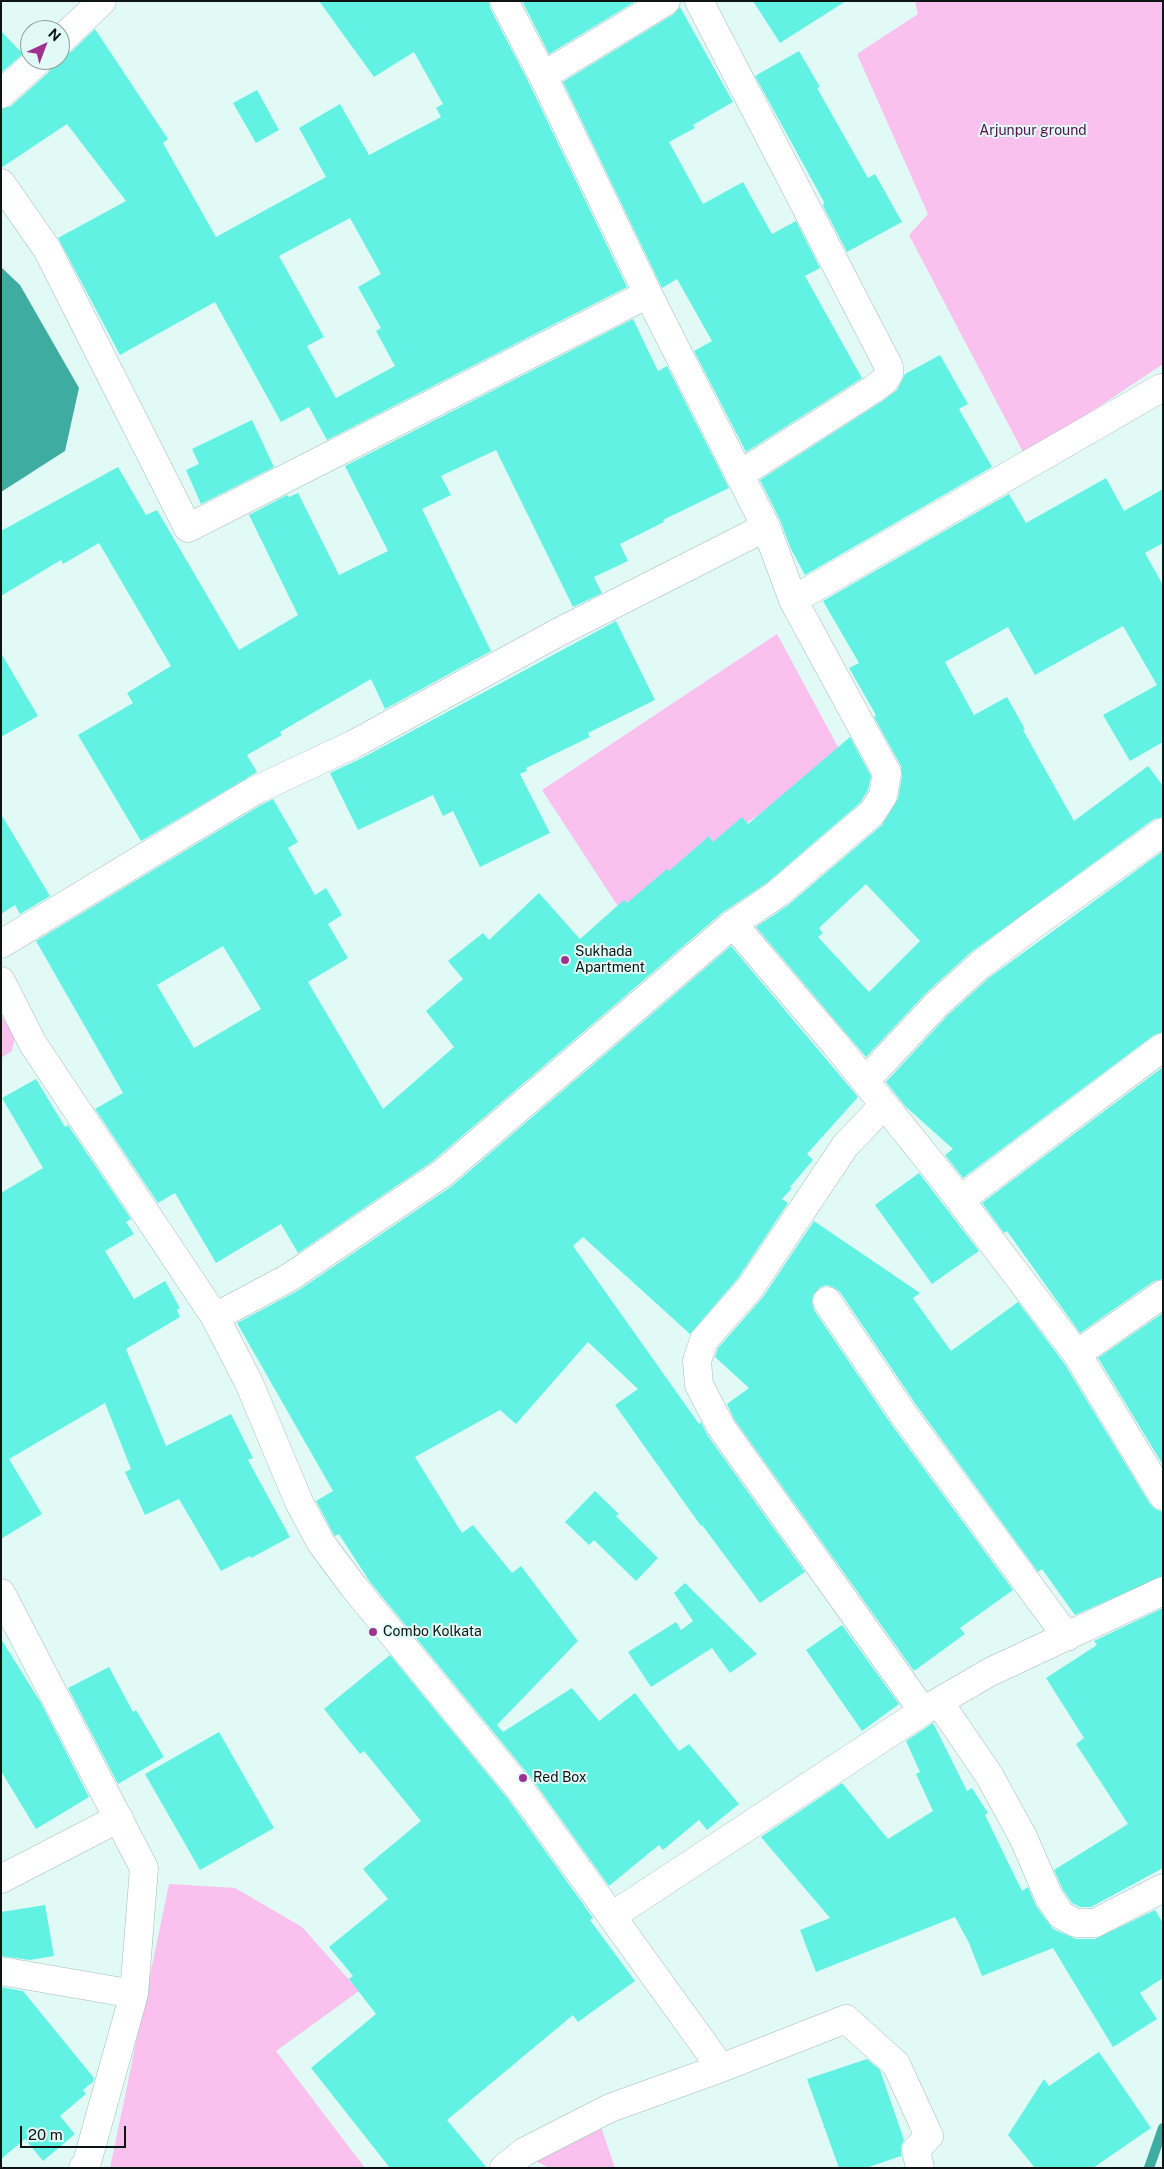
<!DOCTYPE html>
<style>
body{margin:0}
#map{position:relative;width:1164px;height:2169px;overflow:hidden;background:#e2faf6;font-family:"Public Sans",sans-serif}
canvas{display:block}
.frame{position:absolute;inset:0;border:2px solid #0d1514;pointer-events:none}
.north{position:absolute;left:20px;top:20px;width:50px;height:50px;box-sizing:border-box;background:#e2faf6;border:1px solid #8d9e9c;border-radius:50%;rotate:43deg;font-size:14px;font-weight:700;line-height:20px;text-align:center;color:#0d1514}
.north::after{content:'';display:block;margin:auto;width:18px;height:22px;background:#9f3291;clip-path:polygon(50% 0,100% 100%,50% 72%,0 100%)}
.scale{position:absolute;left:20px;top:2126px;width:106px;height:22px;box-sizing:border-box;border:2px solid #0d1514;border-top:0;padding-left:6px;font-size:15px;line-height:18px;white-space:nowrap;color:#0d1514;-webkit-text-stroke:4px #e2faf6;paint-order:stroke}
</style>
<div id="map">
<canvas width="1164" height="2169"></canvas>
<div class="frame"></div>
<div class="north">N</div>
<div class="scale">20 m</div>
</div>
<script>
const g = document.querySelector('canvas').getContext('2d');
g.lineJoin = 'round';
function paint(path, color) { g.fillStyle = color; g.fill(path, 'evenodd'); }
const shape = rows => new Path2D(rows.map(r => 'M' + r).join(''));
function trace(path, color, width, dash) { g.strokeStyle = color; g.lineWidth = width; g.lineCap = dash ? 'butt' : 'round'; g.setLineDash(dash || []); g.stroke(path); }
function drawText(font, color, halo, rows, align = 'center') {
  g.font = font + ' "Public Sans",sans-serif'; g.lineWidth = 4; g.setLineDash([]); g.textBaseline = 'middle'; g.strokeStyle = halo; g.fillStyle = color; for (const [text, x, y, turn = 0] of rows) {
    g.save(); g.translate(x, y); g.rotate((+turn || 0) * Math.PI / 180); g.textAlign = isNaN(turn) ? turn : align; if (halo) g.strokeText(text, 0, 0); g.fillText(text, 0, 0); g.restore();
  }
}
paint(shape([
 [915,1,1163,1,1163,364,1025,456,909,235,928,214,857,54,918,14],
 [777,634,844,758,619,908,542,790],
 [1,1015,15,1037,12,1051,1,1058],
 [169,1884,235,1888,302,1927,359,1991,276,2051,365,2168,110,2168],
 [600,2124,615,2168,549,2168,530,2158]
]), '#fac0ee');
paint(shape([
 [1,267,20,285,79,388,65,451,1,492]
]), '#3eaca1');
trace(shape([
 [1149,2168,1163,2128]
]), '#3eaca1', 10);
paint(shape([
 [319,1,489,1,490,8,529,83,627,287,327,440,309,407,281,422,215,302,120,355,58,238,126,201,67,124,1,168,1,109,11,106,49,72,54,60,60,60,60,56,71,52,95,29,168,139,163,143,216,237,326,177,299,128,340,104,369,155,441,117,436,108,443,104,414,52,374,77],
 [350,218,381,274,358,287,381,328,376,331,395,366,336,398,307,346,324,337,279,256],
 [522,1,636,1,549,54],
 [753,1,846,1,780,43],
 [680,7,733,102,693,125,695,128,669,142,703,204,743,182,772,234,796,221,820,268,805,276,862,378,746,452,694,351,712,341,677,279,662,288,563,82,674,14],
 [1,31,23,54,1,73],
 [799,51,820,87,817,88,868,178,875,174,902,222,847,252,823,206,824,202,755,76],
 [257,90,279,130,256,143,233,103],
 [633,319,658,371,667,366,729,488,663,520,664,522,620,544,628,561,594,577,602,593,573,607,496,450,441,476,451,495,422,509,491,651,385,709,371,679,280,732,282,735,247,755,257,772,141,841,78,735,133,703,127,693,171,666,99,543,63,564,61,560,1,596,1,531,118,467,146,515,157,510,239,650,298,615,249,515,287,495,289,497,298,493,339,575,388,551,345,466],
 [940,355,968,404,959,409,992,467,805,575,791,549,780,520,760,480,881,402,897,390,905,374],
 [252,420,274,467,201,504,186,470,199,464,192,449],
 [1106,478,1124,511,1163,489,1163,543,1145,553,1163,585,1163,742,1130,761,1103,715,1157,685,1123,626,1035,675,1008,627,945,662,974,715,1007,697,1025,729,1023,730,1074,821,1148,766,1163,786,1163,817,1154,819,970,953,926,993,866,1057,756,927,787,906,882,825,898,799,902,776,901,766,874,717,876,715,849,668,859,663,823,601,1007,495,1009,494,1026,523],
 [866,884,920,941,869,992,818,937,823,933,819,928],
 [616,621,655,700,588,733,590,737,526,768,527,771,520,774,550,833,480,867,453,811,443,816,433,795,358,830,330,773,362,758],
 [1,653,38,716,1,737],
 [850,737,871,776,868,790,860,803,768,882,723,912,433,1161,298,1253,281,1224,216,1263,175,1193,158,1203,95,1109,123,1093,36,941,261,805,273,799,298,842,288,848,315,895,326,888,342,915,328,924,348,958,308,982,383,1109,454,1047,426,1011,463,979,448,961,483,933,489,940,539,893,580,939,624,900,627,903,667,869,669,871,709,836,713,842,742,817,748,824],
 [223,946,261,1009,194,1048,157,985],
 [1,814,50,896,20,914,15,905,1,914],
 [1163,851,1163,1032,1154,1035,963,1178,945,1155,953,1149,905,1106,886,1082,948,1015,990,977],
 [731,946,858,1097,807,1154,813,1160,790,1187,792,1188,782,1199,788,1203,738,1278,690,1334,583,1237,573,1246,699,1424,701,1422,708,1436,805,1572,760,1603,702,1525,701,1526,615,1405,638,1389,588,1342,516,1424,500,1410,415,1457,462,1533,473,1525,512,1573,521,1566,578,1641,497,1725,503,1732,572,1688,599,1721,635,1693,679,1751,689,1744,739,1804,707,1830,699,1820,663,1850,659,1845,609,1886,532,1779,370,1582,339,1534,335,1536,334,1535,316,1501,333,1491,237,1323,299,1290,452,1186],
 [1163,1067,1163,1279,1154,1281,1080,1333,1007,1231,1004,1233,982,1203],
 [36,1079,65,1127,68,1125,131,1219,126,1222,134,1234,105,1251,134,1299,165,1281,180,1308,177,1310,180,1317,126,1349,166,1446,231,1414,253,1458,248,1460,290,1537,251,1558,250,1556,221,1571,179,1499,145,1515,125,1472,131,1469,105,1403,9,1459,42,1514,1,1539,1,1193,43,1168,2,1098],
 [919,1173,979,1251,932,1284,875,1205],
 [814,1221,920,1293,913,1298,951,1351,1018,1302,1064,1363,1150,1504,1155,1509,1163,1512,1163,1576,1075,1615,1042,1569,1038,1572,917,1406,840,1292,833,1287,826,1285,819,1288,813,1295,812,1303,814,1310,891,1424,1013,1590,960,1628,965,1634,914,1671,734,1419,727,1404,749,1388,715,1357,718,1348,763,1297],
 [1163,1313,1163,1465,1098,1358],
 [595,1491,619,1514,616,1516,658,1558,636,1581,594,1540,589,1545,565,1522],
 [685,1583,757,1654,730,1673,712,1648,651,1687,628,1652,676,1622,681,1630,693,1621,674,1593],
 [1163,1608,1163,1868,1091,1907,1080,1907,1072,1903,1063,1890,1054,1870,1128,1824,1076,1744,1084,1738,1046,1678,1097,1645,1094,1641],
 [842,1625,899,1704,862,1731,806,1650],
 [1,1639,41,1703,89,1797,36,1829,1,1771],
 [390,1655,508,1799,593,1918,590,1920,635,1981,578,2022,573,2015,447,2120,487,2168,390,2168,311,2068,376,2014,349,1979,353,1976,329,1947,388,1899,363,1869,421,1821,364,1751,360,1754,324,1709],
 [109,1667,133,1712,136,1710,164,1757,118,1784,68,1688],
 [933,1723,967,1791,972,1788,988,1813,985,1815,1022,1891,1028,1887,1036,1906,1053,1929,1076,1939,1095,1939,1155,1910,1163,1923,1163,1978,1140,1993,1157,2019,1113,2047,1053,1948,982,1976,969,1943,955,1917,816,1972,800,1930,830,1918,761,1837,842,1783,888,1839,933,1811,916,1774,920,1772,906,1741],
 [219,1732,274,1828,200,1870,145,1774],
 [45,1905,54,1956,30,1960,1,1956,1,1912],
 [1,1987,23,1991,94,2078,93,2082,83,2090,86,2094,60,2116,75,2134,43,2161,25,2139,1,2159],
 [1099,2052,1151,2128,1093,2168,1035,2168,1008,2135,1044,2079,1049,2086],
 [867,2059,880,2070,904,2140,901,2146,901,2156,866,2168,839,2168,807,2079]
]), '#62f2e3');
const street = shape([
 [699,1,889,367,889,374,884,381,872,390,739,475],
 [60,41,102,1],
 [543,76,666,1],
 [1,94,39,60],
 [1,183,47,249,188,528,648,294],
 [793,600,1161,388,1163,389],
 [733,924,836,1045,944,1179,1064,1337,1077,1354,1163,1496],
 [1,944,254,791,354,744,557,633,766,527],
 [1,981,33,1044,215,1317,249,1383,299,1502,321,1543,353,1586,520,1789,721,2068,610,2108,524,2152,504,2168],
 [865,1081,937,1004,980,965,1030,927,1163,832],
 [884,1105,845,1146,750,1288,704,1340,697,1361,699,1385,721,1427,923,1711],
 [960,1200,1163,1047],
 [827,1301,904,1415,1067,1637],
 [215,1317,290,1277,443,1173,733,924,777,894,872,813,883,796,887,773,793,600,766,527,648,294,543,76,504,1],
 [1077,1354,1163,1294],
 [1,1593,144,1868,134,1994,86,2166,83,2168],
 [939,1702,989,1775,1023,1837,1049,1897,1061,1915,1076,1923,1095,1923,1163,1888],
 [1,1879,119,1818],
 [612,1916,923,1711,990,1672,1163,1591],
 [1,1971,134,1994],
 [721,2068,846,2019,896,2064,929,2136,916,2150,920,2168]
]);
trace(street, '#a4bbb8', 29);
trace(street, '#fff', 28);
for (const [x, y, r, color] of [
 [565,960,5,"#9f3291"],
 [373,1632,5,"#9f3291"],
 [523,1778,5,"#9f3291"]
]) { const dot = new Path2D(); dot.arc(x, y, r, 0, 2 * Math.PI); g.fillStyle = color; g.fill(dot); trace(dot, '#e2faf6', 2); }
drawText('14px', '#56104d', '#e2faf6', [
 ["Arjunpur ground",1033,131]
]);
drawText('14px', '#0d1514', '#e2faf6', [
 ["Sukhada",575,952],
 ["Apartment",575,968],
 ["Combo Kolkata",383,1632],
 ["Red Box",533,1778]
], 'left');
</script>
